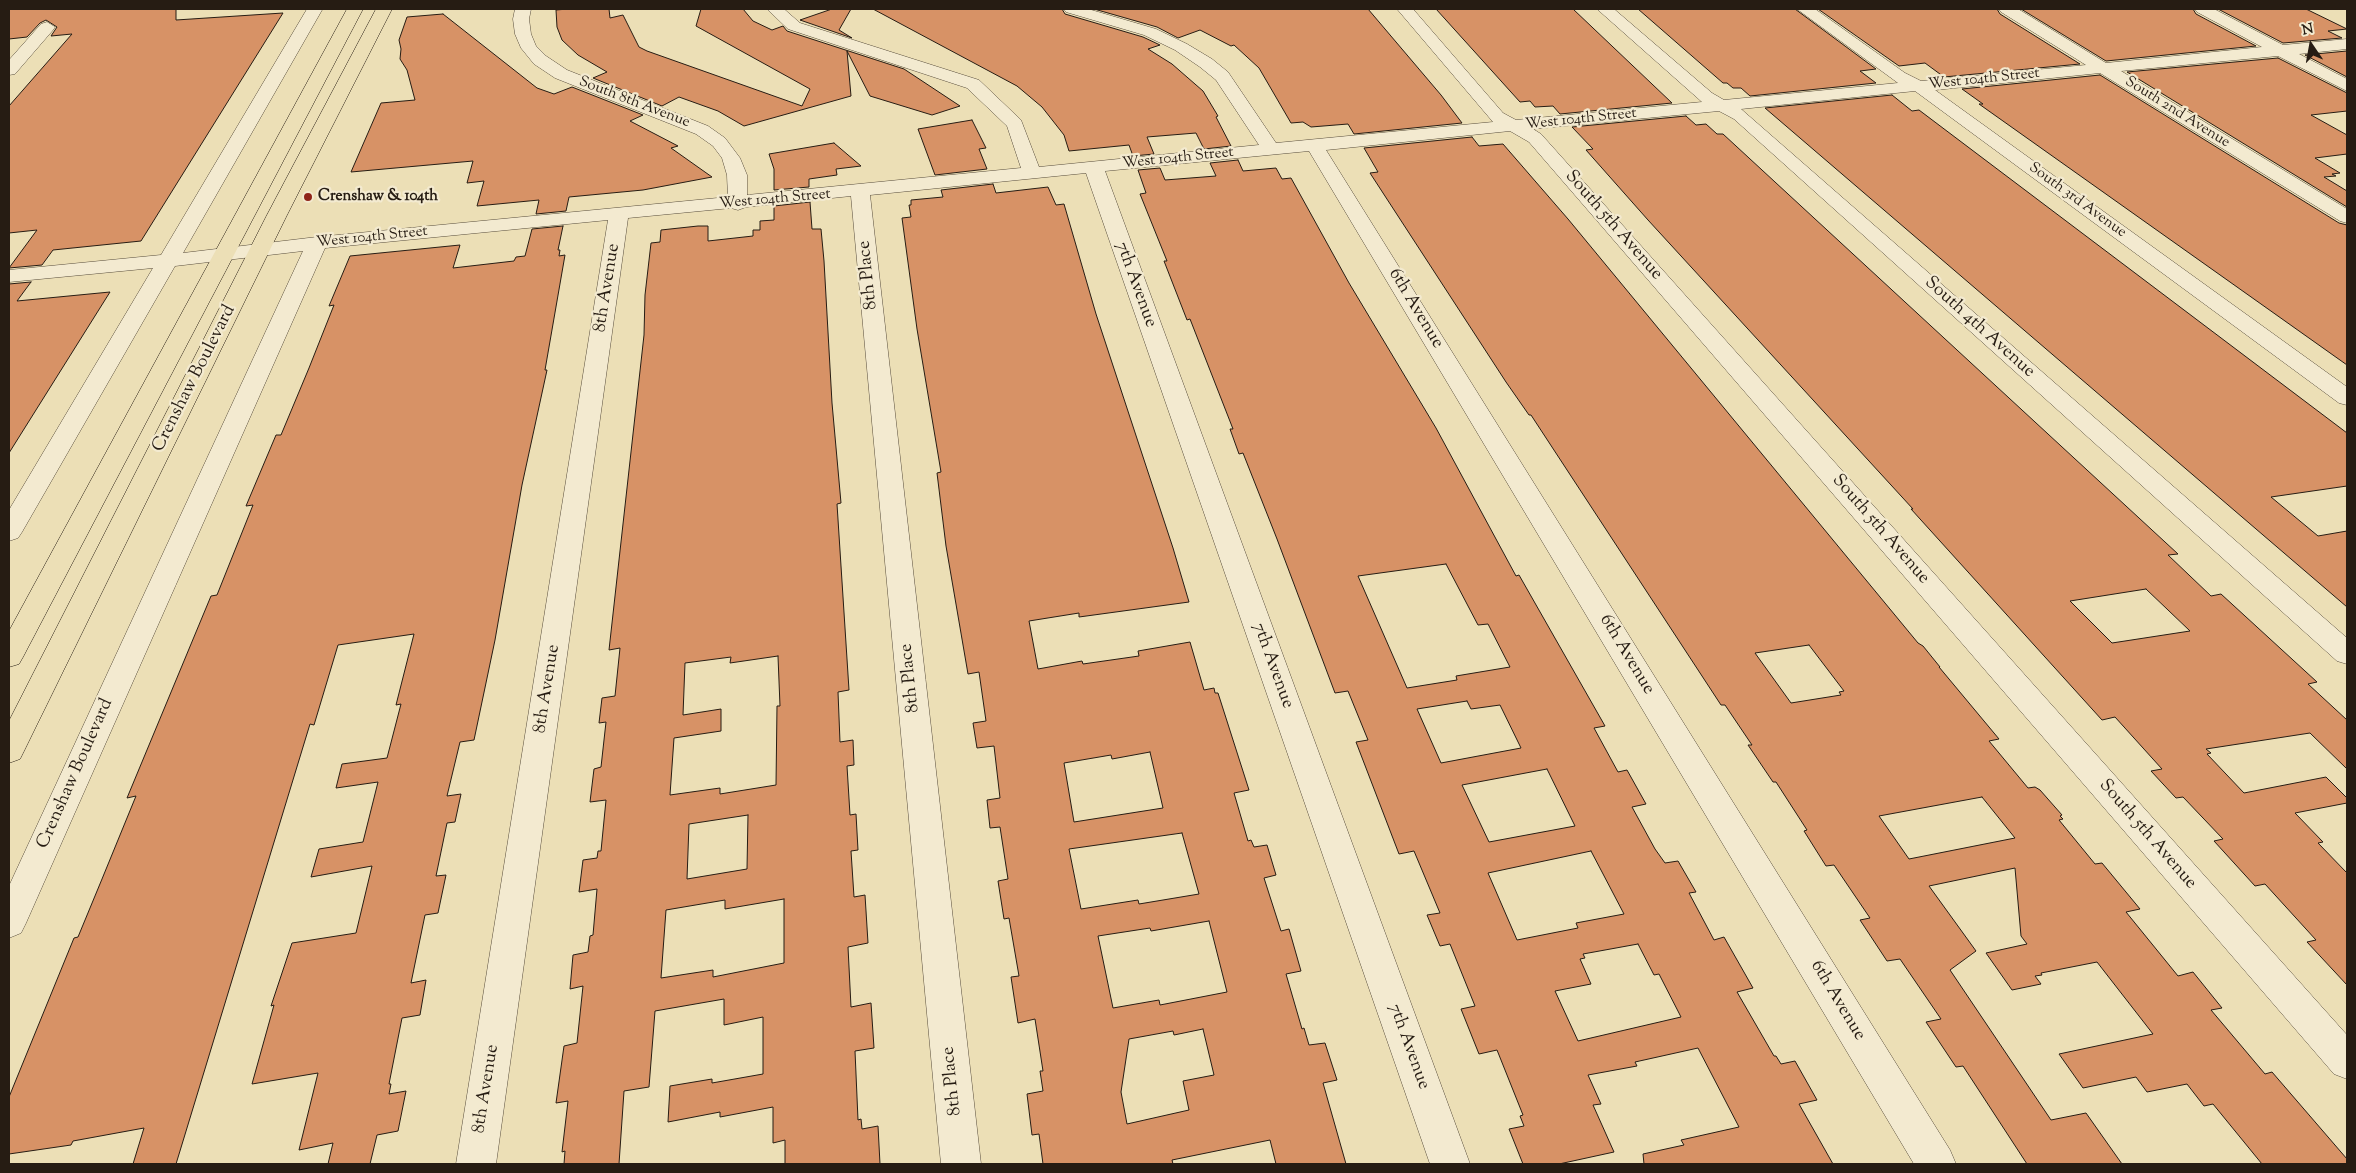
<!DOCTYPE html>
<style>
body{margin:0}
#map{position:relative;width:2356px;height:1173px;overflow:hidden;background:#ecdfb6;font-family:"Sorts Mill Goudy",serif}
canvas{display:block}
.frame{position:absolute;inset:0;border:10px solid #261c13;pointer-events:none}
.north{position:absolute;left:2286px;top:20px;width:50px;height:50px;-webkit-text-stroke:4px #f3ead0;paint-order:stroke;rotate:348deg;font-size:14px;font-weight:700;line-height:20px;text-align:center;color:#261c13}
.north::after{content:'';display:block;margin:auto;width:18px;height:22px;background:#261c13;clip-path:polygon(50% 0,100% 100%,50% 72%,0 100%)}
</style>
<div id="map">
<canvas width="2356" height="1173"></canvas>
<div class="frame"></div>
<div class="north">N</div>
</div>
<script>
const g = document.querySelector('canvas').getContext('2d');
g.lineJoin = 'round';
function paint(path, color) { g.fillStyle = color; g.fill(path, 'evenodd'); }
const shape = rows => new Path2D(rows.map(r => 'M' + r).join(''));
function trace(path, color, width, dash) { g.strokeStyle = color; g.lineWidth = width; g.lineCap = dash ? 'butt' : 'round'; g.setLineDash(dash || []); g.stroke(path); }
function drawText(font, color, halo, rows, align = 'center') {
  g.font = font + ' "Sorts Mill Goudy",serif'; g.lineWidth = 4.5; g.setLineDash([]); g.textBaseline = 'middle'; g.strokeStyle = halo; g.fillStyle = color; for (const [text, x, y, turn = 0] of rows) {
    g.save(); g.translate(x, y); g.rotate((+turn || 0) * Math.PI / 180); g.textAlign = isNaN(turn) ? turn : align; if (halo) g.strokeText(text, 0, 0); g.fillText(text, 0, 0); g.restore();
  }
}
const building = shape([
 [9,9,176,9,176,20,283,13,141,241,53,250,42,265,9,268,37,230,9,233,9,106,72,34,51,36,57,27,46,20,40,23,27,37,9,39,9,9],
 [568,9,609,9,610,18,623,15,639,47,647,51,802,106,810,89,696,26,701,9,743,9,753,21,772,30,783,26,787,31,904,69,960,106,932,115,870,96,847,51,851,96,744,126,718,111,679,97,662,106,593,78,607,72,578,55,562,40,557,27,556,10,568,9],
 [832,9,851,9,839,30,852,38,800,20,832,9],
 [873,9,1062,9,1065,14,1143,37,1160,45,1148,49,1172,64,1203,91,1218,116,1216,117,1231,146,1204,149,1196,133,1147,137,1154,154,1133,156,1129,145,1069,151,1064,135,1042,107,1017,86,873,9],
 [1094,9,1368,9,1441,95,1462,123,1354,134,1348,124,1311,127,1303,122,1291,123,1259,68,1234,45,1231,46,1200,30,1178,38,1157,27,1094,9],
 [1436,9,1573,9,1672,103,1560,114,1553,106,1535,107,1530,101,1520,102,1436,9],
 [1638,9,1795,9,1876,69,1860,71,1876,83,1750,96,1741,88,1733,88,1727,83,1723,83,1638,9],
 [1818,9,1997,9,2000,14,2080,64,1944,77,1925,63,1899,66,1818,9],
 [2021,9,2193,9,2196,14,2256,46,2106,61,2021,9],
 [2218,9,2306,9,2347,29,2328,31,2342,38,2283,43,2218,9],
 [443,14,537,88,554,94,572,87,643,115,630,121,678,146,671,148,712,177,643,190,569,197,566,211,536,214,539,200,477,206,484,181,467,183,473,161,351,172,381,103,415,100,407,70,400,59,401,49,399,40,407,17,443,14],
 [2347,51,2347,77,2305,55,2347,51],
 [2278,58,2347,93,2347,111,2311,115,2347,135,2347,154,2315,158,2340,173,2332,174,2336,176,2324,177,2347,191,2347,207,2127,72,2278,58],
 [2100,75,2339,223,2347,225,2347,365,1979,104,1983,104,1962,89,2100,75],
 [1892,95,1912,111,1919,110,2347,433,2347,486,2271,497,2318,536,2347,531,2347,607,1765,108,1892,95],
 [1686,116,1696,125,1706,124,1717,134,1723,134,2178,554,2168,555,2211,596,2221,594,2317,682,2308,684,2347,720,2347,769,2310,733,2206,749,2211,753,2207,754,2244,793,2326,777,2347,798,2347,803,2295,813,2323,842,2318,843,2347,873,2347,985,2307,942,2316,940,2265,884,2255,886,2214,841,2223,839,2183,797,2176,798,2151,771,2162,769,2115,717,2102,720,1911,509,1913,509,1648,220,1586,150,1593,149,1572,127,1686,116],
 [2146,589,2190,631,2112,643,2070,601,2146,589],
 [972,120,986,148,979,149,987,169,935,175,918,129,972,120],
 [1472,137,1479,146,1503,144,1568,219,1918,643,1923,646,1940,667,1939,667,1999,739,1989,741,2028,788,2035,787,2040,790,2062,815,2060,816,2063,819,2059,820,2095,864,2102,863,2140,909,2126,912,2178,976,2193,972,2222,1008,2211,1010,2265,1074,2272,1072,2347,1159,2347,1164,2262,1164,2213,1104,2204,1106,2187,1084,2147,1092,2136,1077,2083,1088,2059,1054,2153,1034,2097,962,2041,973,2042,975,2035,976,2041,984,2012,990,1986,953,2027,944,2021,936,2015,868,1929,886,1976,951,1950,970,2051,1120,2086,1113,2122,1164,2027,1164,1963,1066,1956,1067,1926,1022,1941,1019,1900,959,1887,961,1860,920,1870,918,1834,865,1826,866,1804,831,1807,830,1776,782,1773,782,1748,745,1752,745,1725,705,1721,705,1531,415,1529,415,1506,382,1370,173,1378,172,1364,148,1472,137],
 [1809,645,1844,691,1839,692,1841,695,1791,703,1755,653,1809,645],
 [1982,797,2015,838,1909,859,1879,816,1982,797],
 [834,143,861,166,836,169,837,175,809,179,809,187,774,190,774,169,769,154,834,143],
 [1238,160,1243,171,1276,168,1282,179,1291,178,1349,283,1436,428,1516,576,1519,575,1605,726,1594,728,1618,772,1627,770,1646,804,1632,807,1655,849,1665,863,1678,861,1696,892,1689,893,1714,940,1724,937,1753,988,1737,992,1774,1056,1776,1056,1781,1064,1795,1061,1817,1100,1799,1104,1833,1164,1644,1164,1643,1154,1684,1145,1681,1140,1739,1127,1698,1048,1635,1062,1637,1066,1588,1075,1601,1104,1593,1105,1614,1152,1559,1164,1523,1164,1509,1129,1524,1126,1520,1116,1523,1115,1497,1050,1479,1054,1461,1009,1475,1006,1450,944,1440,946,1427,915,1440,913,1414,851,1399,854,1356,742,1368,740,1348,691,1335,693,1277,539,1243,453,1239,454,1230,429,1233,429,1190,319,1187,320,1164,261,1167,261,1140,194,1146,193,1138,170,1160,168,1165,180,1216,176,1210,163,1238,160],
 [1446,564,1478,625,1488,624,1510,667,1456,676,1457,680,1407,688,1358,576,1446,564],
 [1467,701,1471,709,1500,705,1521,748,1441,763,1417,709,1467,701],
 [1547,769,1575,826,1489,842,1462,785,1547,769],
 [1591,851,1624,914,1576,923,1578,928,1517,940,1488,873,1591,851],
 [1638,944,1654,975,1659,974,1681,1017,1578,1041,1555,991,1591,984,1580,959,1585,958,1583,954,1638,944],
 [993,184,996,193,1048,187,1056,205,1064,204,1096,314,1173,548,1189,602,1079,617,1079,613,1029,621,1038,669,1082,661,1083,664,1139,656,1138,651,1190,642,1204,690,1214,688,1215,693,1218,693,1249,790,1234,793,1248,841,1251,840,1254,847,1267,845,1276,875,1264,878,1281,931,1289,929,1301,971,1286,974,1302,1029,1304,1028,1309,1045,1325,1043,1337,1080,1323,1083,1346,1164,1276,1164,1270,1140,1172,1160,1173,1164,1043,1164,1039,1134,1032,1135,1027,1094,1043,1091,1040,1071,1043,1071,1035,1019,1018,1023,1011,977,1019,976,1009,918,1004,919,998,881,1008,879,1000,827,990,828,987,800,1000,798,994,746,977,748,973,723,986,721,979,672,968,674,946,546,937,473,941,472,917,329,902,218,911,217,909,205,911,205,911,200,943,197,941,190,993,184],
 [1150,752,1163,808,1074,822,1064,763,1111,755,1112,759,1150,752],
 [1182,833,1199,894,1139,904,1138,900,1081,909,1069,849,1182,833],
 [1209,921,1227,992,1160,1005,1159,1000,1113,1008,1098,936,1150,928,1151,931,1209,921],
 [1203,1029,1214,1075,1183,1081,1189,1110,1127,1124,1121,1092,1129,1039,1173,1031,1174,1035,1203,1029],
 [810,202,812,229,821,229,824,261,832,403,841,503,837,504,849,690,838,692,840,742,853,740,854,765,847,766,850,815,856,814,858,850,851,851,854,897,865,895,868,943,848,947,851,1007,871,1003,874,1048,855,1051,858,1120,861,1119,862,1129,878,1126,880,1164,785,1164,785,1140,773,1143,773,1107,720,1117,720,1112,668,1122,670,1086,712,1079,712,1083,763,1074,763,1017,724,1025,724,999,655,1011,649,1087,624,1091,619,1164,564,1164,565,1151,562,1152,568,1101,556,1103,564,1046,577,1043,583,986,570,989,573,955,588,952,590,936,593,935,597,889,579,892,583,860,597,858,598,851,601,851,606,800,590,802,594,769,601,767,606,722,599,723,602,698,615,696,620,648,609,650,644,335,645,295,651,243,660,242,661,230,698,226,708,226,708,241,753,236,753,230,760,230,760,221,774,220,774,206,810,202],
 [778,656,780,706,777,706,776,785,720,794,720,788,670,795,674,738,721,731,721,709,683,715,685,663,731,657,730,663,778,656],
 [748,815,747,869,687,879,689,824,748,815],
 [784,899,784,963,713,977,713,970,661,978,666,910,725,900,725,909,784,899],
 [563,226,558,250,560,250,559,256,565,255,545,370,547,370,522,485,495,640,474,740,460,742,447,796,461,794,455,822,447,823,436,876,446,875,438,913,425,915,411,983,426,980,420,1015,402,1018,389,1084,391,1084,389,1094,406,1091,398,1131,377,1135,370,1164,328,1164,333,1143,299,1150,318,1073,252,1084,274,1005,271,1006,292,943,356,933,372,866,311,877,319,849,363,842,378,782,336,788,342,764,387,758,401,704,396,705,414,634,338,645,314,725,310,724,176,1164,133,1164,144,1128,73,1141,71,1145,9,1154,9,1097,74,938,78,937,102,879,136,796,127,798,211,596,217,595,253,505,246,506,276,435,281,435,309,368,334,305,329,306,350,256,460,245,453,268,514,261,516,257,525,256,532,229,563,226],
 [31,282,17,301,110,292,9,453,9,284,31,282]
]);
paint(building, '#d79266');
trace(building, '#261c13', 1);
const minor = shape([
 [307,9,322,10,183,253,317,237,728,197,727,175,722,158,713,146,696,134,555,78,534,64,521,48,515,34,513,19,515,9,531,9,529,19,531,34,536,46,546,56,567,70,708,126,725,138,740,158,747,175,747,195,1021,168,1007,126,967,88,788,29,767,9,784,9,800,23,979,80,1021,120,1039,167,1259,145,1216,80,1200,67,1175,50,1144,35,1066,12,1064,9,1088,9,1156,29,1187,44,1212,59,1228,72,1276,143,1493,122,1397,9,1413,9,1503,113,1516,120,1702,102,1597,9,1614,9,1712,93,1724,100,1898,83,1797,9,1815,9,1905,73,1921,81,2086,65,2001,12,1999,9,2018,9,2106,63,2262,47,2197,12,2195,9,2214,9,2283,45,2347,39,2347,49,2299,54,2347,79,2347,91,2278,56,2121,71,2347,209,2347,223,2340,221,2100,73,1935,90,2347,387,2347,405,2339,403,1915,91,1741,109,2347,638,2347,664,2337,661,1734,119,1719,111,1533,129,1541,134,2347,1035,2347,1079,2334,1074,1529,142,1510,131,1326,150,1950,1150,1956,1164,1914,1164,1309,151,1105,171,1470,1164,1430,1164,1086,173,870,195,981,1164,941,1164,851,196,746,207,738,210,731,208,628,218,496,1164,456,1164,608,220,325,248,26,923,21,933,9,938,9,886,303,251,175,266,22,532,18,538,9,541,9,510,153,268,9,282,9,270,161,255,307,9],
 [47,22,55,27,53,30,15,74,9,75,9,60,41,24,47,22]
]);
const major = shape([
 [347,9,363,9,23,657,19,664,9,667,9,631,347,9],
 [376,9,392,9,287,215,24,751,20,759,9,763,9,721,267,215,376,9]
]);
trace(minor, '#584d3c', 1);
trace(major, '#261c13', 1);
paint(minor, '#f3ead0');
paint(major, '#ecdfb6');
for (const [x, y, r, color] of [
 [308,197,5,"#8f2418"]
]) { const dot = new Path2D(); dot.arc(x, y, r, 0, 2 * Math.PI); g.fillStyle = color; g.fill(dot); trace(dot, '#f3ead0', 2); }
drawText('15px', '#261c13', '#f3ead0', [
 ["West 104th Street",1984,80,-6],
 ["South 8th Avenue",634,103,21],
 ["South 2nd Avenue",2177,113,32],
 ["West 104th Street",1581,120,-6],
 ["West 104th Street",1178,159,-6],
 ["West 104th Street",775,200,-5],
 ["South 3rd Avenue",2077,201,36],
 ["West 104th Street",372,238,-6]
]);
drawText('bold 15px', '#261c13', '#f3ead0', [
 ["Crenshaw & 104th",318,197]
], 'left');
drawText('18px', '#261c13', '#f3ead0', [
 ["South 5th Avenue",1613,226,49],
 ["8th Place",869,275,-96],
 ["7th Avenue",1135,285,70],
 ["8th Avenue",608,288,-81],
 ["6th Avenue",1415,309,59],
 ["South 4th Avenue",1979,328,42],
 ["Crenshaw Boulevard",195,379,-63],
 ["South 5th Avenue",1880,530,49],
 ["6th Avenue",1626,655,59],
 ["7th Avenue",1272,666,70],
 ["8th Place",911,678,-96],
 ["8th Avenue",548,689,-81],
 ["Crenshaw Boulevard",76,774,-66],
 ["South 5th Avenue",2147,835,49],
 ["6th Avenue",1837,1001,59],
 ["7th Avenue",1408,1047,70],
 ["8th Place",953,1081,-96],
 ["8th Avenue",487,1089,-81]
]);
</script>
